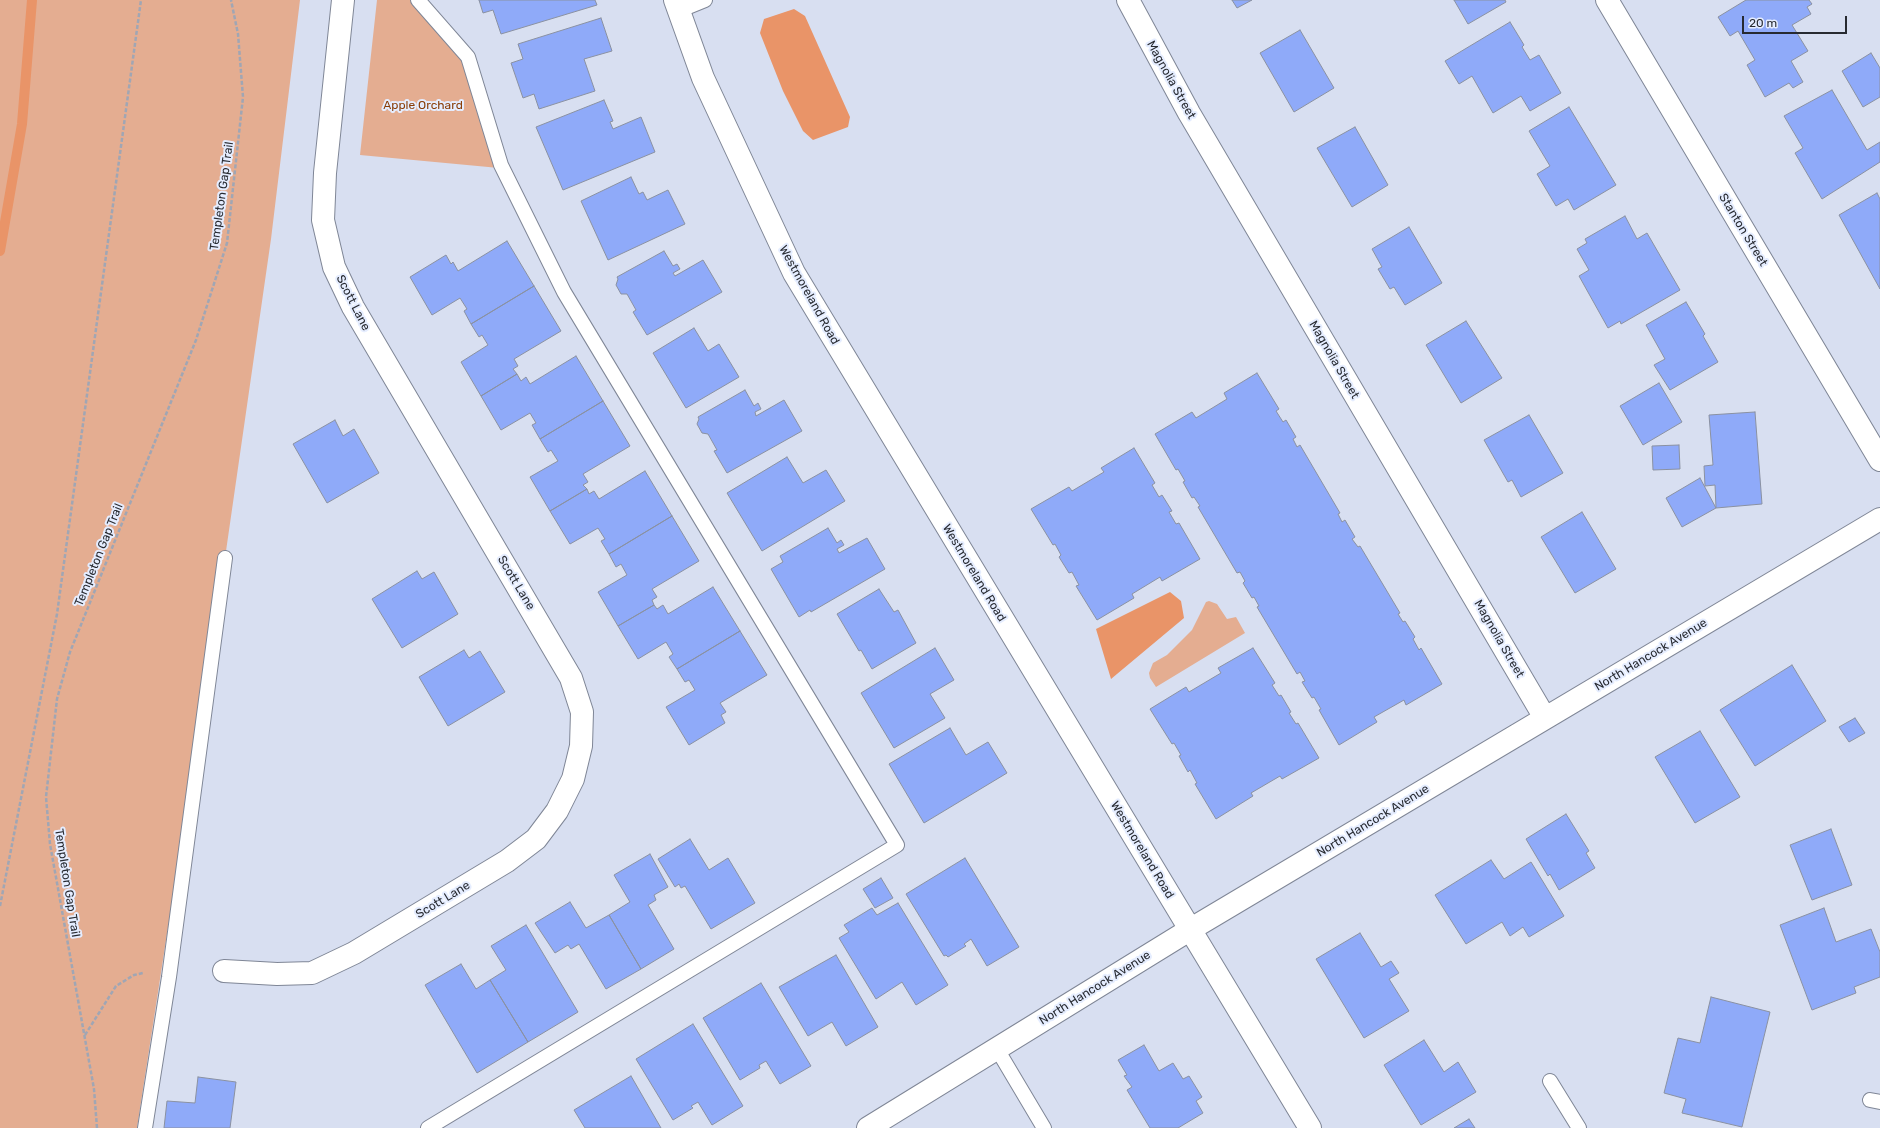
<!DOCTYPE html>
<style>
body{margin:0}
#map{position:relative;width:1880px;height:1128px;overflow:hidden;background:#d8dff1;font-family:Rubik,sans-serif}
canvas{display:block}
.scale{position:absolute;left:1742px;top:16px;width:105px;height:18px;box-sizing:border-box;border:2px solid #272a31;border-top:0;padding-left:5px;font-size:12px;line-height:14px;white-space:nowrap;color:#272a31;-webkit-text-stroke:3px #e5edff;paint-order:stroke}
</style>
<div id="map">
<canvas width="1880" height="1128"></canvas>
<div class="scale">20 m</div>
</div>
<script>
const g = document.querySelector('canvas').getContext('2d');
g.lineJoin = 'round';
function paint(path, color) { g.fillStyle = color; g.fill(path, 'evenodd'); }
const shape = rows => new Path2D(rows.map(r => 'M' + r).join(''));
function trace(path, color, width, dash) { g.strokeStyle = color; g.lineWidth = width; g.lineCap = dash ? 'butt' : 'round'; g.setLineDash(dash || []); g.stroke(path); }
function drawText(font, color, halo, rows, align = 'center') {
  g.font = font + ' Rubik,sans-serif'; g.lineWidth = 4; g.setLineDash([]); g.textBaseline = 'middle'; g.strokeStyle = halo; g.fillStyle = color; for (const [text, x, y, turn = 0] of rows) {
    g.save(); g.translate(x, y); g.rotate((+turn || 0) * Math.PI / 180); g.textAlign = isNaN(turn) ? turn : align; if (halo) g.strokeText(text, 0, 0); g.fillText(text, 0, 0); g.restore();
  }
}
paint(shape([
 [0,0,300,0,271,239,225,558,137,1128,0,1128],
 [377,0,413,0,465,58,499,168,360,155],
 [1209,601,1217,604,1227,619,1236,617,1245,633,1156,687,1150,678,1149,673,1153,663,1167,655,1192,630,1206,602]
]), '#e4ad91');
paint(shape([
 [794,9,805,16,850,117,848,127,813,140,803,131,783,91,760,33,764,19],
 [1170,592,1181,601,1184,618,1111,679,1096,629]
]), '#e99468');
trace(shape([
 [0,251,22,124,32,0]
]), '#e99468', 10);
const building = shape([
 [479,0,595,0,597,5,501,34,493,10,483,13,479,0],
 [1232,0,1252,0,1237,8,1232,0],
 [1454,0,1505,0,1506,2,1468,24,1454,0],
 [1746,0,1809,0,1812,4,1807,7,1811,14,1792,25,1808,51,1791,61,1803,82,1793,88,1789,83,1765,97,1747,65,1755,60,1738,31,1730,36,1718,17,1746,0],
 [601,18,612,51,584,59,595,91,539,109,534,94,523,98,511,63,523,59,518,44,601,18],
 [1510,22,1524,45,1522,47,1530,60,1539,55,1561,93,1530,111,1521,96,1493,113,1472,76,1459,84,1445,61,1510,22],
 [1300,30,1334,88,1294,112,1260,53,1300,30],
 [1871,53,1880,68,1880,97,1863,107,1842,71,1871,53],
 [1832,90,1867,150,1880,142,1880,162,1822,199,1795,153,1803,148,1784,116,1832,90],
 [604,100,613,121,610,122,613,129,641,117,655,152,563,190,536,127,604,100],
 [1569,107,1616,185,1574,210,1568,199,1556,206,1537,174,1550,166,1529,131,1569,107],
 [1355,127,1388,185,1352,207,1317,148,1355,127],
 [631,177,639,194,643,192,647,200,668,190,685,224,608,260,581,201,631,177],
 [1877,193,1880,199,1880,289,1839,215,1877,193],
 [1625,216,1637,239,1647,233,1680,290,1621,324,1620,321,1608,328,1579,276,1589,270,1577,249,1587,243,1585,239,1625,216],
 [1409,227,1442,283,1405,305,1394,287,1390,289,1378,269,1382,267,1372,249,1409,227],
 [507,241,534,286,471,324,464,311,467,309,460,298,432,315,410,277,446,255,451,264,453,262,458,271,507,241],
 [664,251,673,266,677,264,680,269,673,273,675,276,703,260,722,292,647,335,633,312,636,310,627,294,621,294,616,285,618,279,617,277,664,251],
 [534,286,561,331,514,359,518,366,513,369,517,374,481,396,461,362,488,345,482,335,479,337,471,324,534,286],
 [1686,302,1705,334,1703,336,1718,362,1670,390,1654,365,1665,359,1646,325,1686,302],
 [1466,321,1502,378,1461,403,1426,345,1466,321],
 [694,328,708,351,719,344,739,377,686,408,653,353,694,328],
 [576,356,603,401,540,439,532,425,536,423,530,413,501,430,481,396,517,374,521,381,526,377,530,384,576,356],
 [1257,373,1279,409,1276,411,1283,422,1286,420,1296,437,1293,439,1297,447,1300,445,1340,513,1338,514,1342,522,1345,520,1355,537,1352,539,1358,547,1360,546,1400,613,1398,614,1403,622,1405,621,1415,637,1413,639,1419,650,1421,648,1442,684,1406,705,1404,700,1374,717,1377,722,1339,745,1319,710,1321,709,1314,697,1312,698,1302,682,1305,681,1300,672,1297,674,1257,607,1259,606,1254,597,1252,598,1243,583,1245,581,1240,572,1237,573,1198,507,1200,506,1194,497,1192,498,1183,482,1185,481,1178,469,1176,470,1155,434,1192,412,1196,418,1227,399,1224,393,1257,373],
 [1659,383,1682,422,1643,445,1620,406,1659,383],
 [745,390,754,406,758,403,761,409,755,412,756,416,784,400,802,431,727,473,714,451,717,450,708,434,702,433,697,424,699,419,698,417,745,390],
 [603,401,630,446,583,474,588,482,583,485,587,489,550,511,530,477,558,461,551,450,548,452,540,439,603,401],
 [1755,412,1762,504,1716,508,1715,485,1705,486,1704,466,1713,465,1709,415,1755,412],
 [1529,415,1563,473,1521,497,1512,480,1508,482,1484,440,1529,415],
 [335,420,343,436,354,429,379,473,327,503,293,444,335,420],
 [1679,445,1680,469,1653,470,1652,446,1679,445],
 [1134,448,1155,483,1152,485,1159,497,1162,495,1172,511,1169,512,1176,524,1179,523,1200,559,1162,581,1160,577,1132,594,1134,598,1097,620,1076,586,1079,585,1072,572,1069,573,1059,557,1061,555,1055,544,1053,545,1031,509,1069,487,1072,491,1104,472,1101,468,1134,448],
 [787,457,803,483,826,470,845,501,762,551,727,493,787,457],
 [645,471,672,516,609,554,601,541,605,539,598,528,570,544,550,511,587,489,589,494,594,491,599,499,645,471],
 [1700,478,1716,508,1682,527,1666,498,1700,478],
 [1582,512,1616,569,1575,593,1541,537,1582,512],
 [672,516,699,561,652,589,657,597,652,600,654,605,618,626,598,592,627,575,621,564,616,567,609,554,672,516],
 [828,528,837,543,841,540,844,545,837,549,839,553,867,538,885,569,811,612,810,610,799,617,771,569,783,562,780,556,828,528],
 [417,571,422,579,434,572,458,614,402,648,372,599,417,571],
 [713,587,740,631,677,669,669,657,673,654,666,642,638,659,618,626,654,605,657,609,663,605,668,614,713,587],
 [879,589,894,612,898,610,916,643,872,669,861,650,859,651,837,614,879,589],
 [740,631,767,675,720,703,726,712,721,715,725,723,689,745,666,707,695,690,689,680,685,682,677,669,740,631],
 [935,648,954,680,930,694,945,718,894,748,861,693,935,648],
 [1253,648,1275,683,1272,685,1279,696,1281,695,1291,712,1289,713,1296,724,1298,723,1319,758,1282,779,1280,776,1251,793,1253,796,1216,819,1195,784,1197,783,1190,770,1188,772,1179,756,1181,755,1174,743,1172,744,1150,709,1186,687,1189,692,1221,673,1218,668,1253,648],
 [464,650,469,658,480,651,505,692,448,726,419,677,464,650],
 [1792,665,1826,721,1755,766,1720,710,1792,665],
 [1855,718,1865,733,1849,742,1839,727,1855,718],
 [950,728,966,755,988,742,1007,773,924,823,889,764,950,728],
 [1700,731,1740,797,1695,823,1655,757,1700,731],
 [1566,814,1589,851,1586,853,1595,868,1559,890,1550,874,1548,876,1526,839,1566,814],
 [1831,829,1852,885,1812,900,1790,845,1831,829],
 [690,839,709,870,728,858,755,903,711,929,685,886,681,888,679,884,675,887,658,859,690,839],
 [650,854,668,887,654,895,656,900,648,905,674,949,641,969,609,915,630,902,614,875,650,854],
 [965,858,1019,947,987,966,971,939,964,944,966,946,948,957,946,955,944,956,906,894,965,858],
 [1491,860,1504,879,1531,862,1564,916,1529,937,1523,927,1510,936,1502,922,1466,944,1435,895,1491,860],
 [881,878,893,898,875,908,863,889,881,878],
 [570,902,586,928,609,915,641,969,606,989,579,944,571,949,568,945,555,953,535,923,570,902],
 [898,903,948,985,916,1005,902,982,876,999,839,938,849,932,844,925,872,908,877,915,898,903],
 [1824,908,1836,942,1871,929,1880,952,1880,977,1854,987,1856,993,1812,1010,1780,925,1824,908],
 [526,925,578,1012,528,1042,490,980,506,970,491,946,526,925],
 [1360,933,1381,967,1391,961,1399,973,1389,979,1409,1011,1364,1038,1316,959,1360,933],
 [836,955,878,1027,846,1046,832,1022,808,1036,779,987,836,955],
 [461,964,476,989,490,980,528,1042,477,1073,425,985,461,964],
 [761,983,811,1066,780,1084,766,1061,759,1065,760,1068,740,1080,703,1018,761,983],
 [1711,997,1770,1012,1742,1127,1682,1113,1686,1099,1664,1093,1678,1038,1700,1043,1711,997],
 [693,1024,743,1106,712,1125,698,1102,691,1106,693,1108,673,1120,636,1059,693,1024],
 [1424,1040,1444,1072,1458,1062,1476,1092,1421,1125,1384,1065,1424,1040],
 [1144,1045,1159,1071,1173,1063,1183,1079,1189,1076,1202,1097,1196,1101,1203,1113,1178,1128,1150,1128,1127,1090,1132,1087,1124,1076,1127,1075,1118,1060,1144,1045],
 [631,1076,661,1128,585,1128,574,1110,631,1076],
 [198,1077,236,1082,230,1128,164,1128,167,1101,195,1103,198,1077],
 [1469,1119,1475,1128,1454,1128,1469,1119]
]);
paint(building, '#8faaf9');
trace(building, '#8a91a1', 1);
const service = shape([
 [418,0,468,57,501,165,564,292,897,845,428,1128],
 [678,11,705,0],
 [997,1049,1044,1128],
 [1550,1081,1579,1128],
 [1870,1100,1880,1102],
 [145,1128,169,977,225,558]
]);
const minor = shape([
 [675,0,703,78,794,273,1310,1128],
 [1128,0,1189,113,1545,718],
 [1607,0,1880,460],
 [224,971,277,974,312,973,354,953,507,861,536,839,557,811,573,779,581,746,582,712,571,678,353,307,334,267,323,220,325,173,343,0],
 [868,1128,1191,929,1880,519]
]);
trace(service, '#7f8696', 16);
trace(minor, '#7f8696', 24);
trace(shape([
 [0,906,57,614,141,0],
 [85,1035,116,986,134,975,143,973],
 [97,1128,94,1089,50,844,46,797,57,699,70,652,196,340,227,243,243,97,238,34,231,0]
]), '#a0a6b4', 2.5, [4, 2]);
trace(service, '#fff', 14);
trace(minor, '#fff', 22);
drawText('12px', '#272a31', '#e5edff', [
 ["Magnolia Street",1171,80,61],
 ["Templeton Gap Trail",222,196,-82],
 ["Stanton Street",1743,230,59],
 ["Westmoreland Road",809,295,61],
 ["Scott Lane",353,303,63],
 ["Magnolia Street",1334,360,60],
 ["Templeton Gap Trail",99,555,-68],
 ["Westmoreland Road",974,573,59],
 ["Scott Lane",516,583,59],
 ["Magnolia Street",1499,639,60],
 ["North Hancock Avenue",1651,655,-31],
 ["North Hancock Avenue",1373,821,-31],
 ["Westmoreland Road",1142,850,59],
 ["Templeton Gap Trail",67,883,81],
 ["Scott Lane",443,900,-31],
 ["North Hancock Avenue",1095,988,-32]
]);
drawText('12px', '#893d08', '#e5edff', [
 ["Apple Orchard",423,106]
]);
</script>
